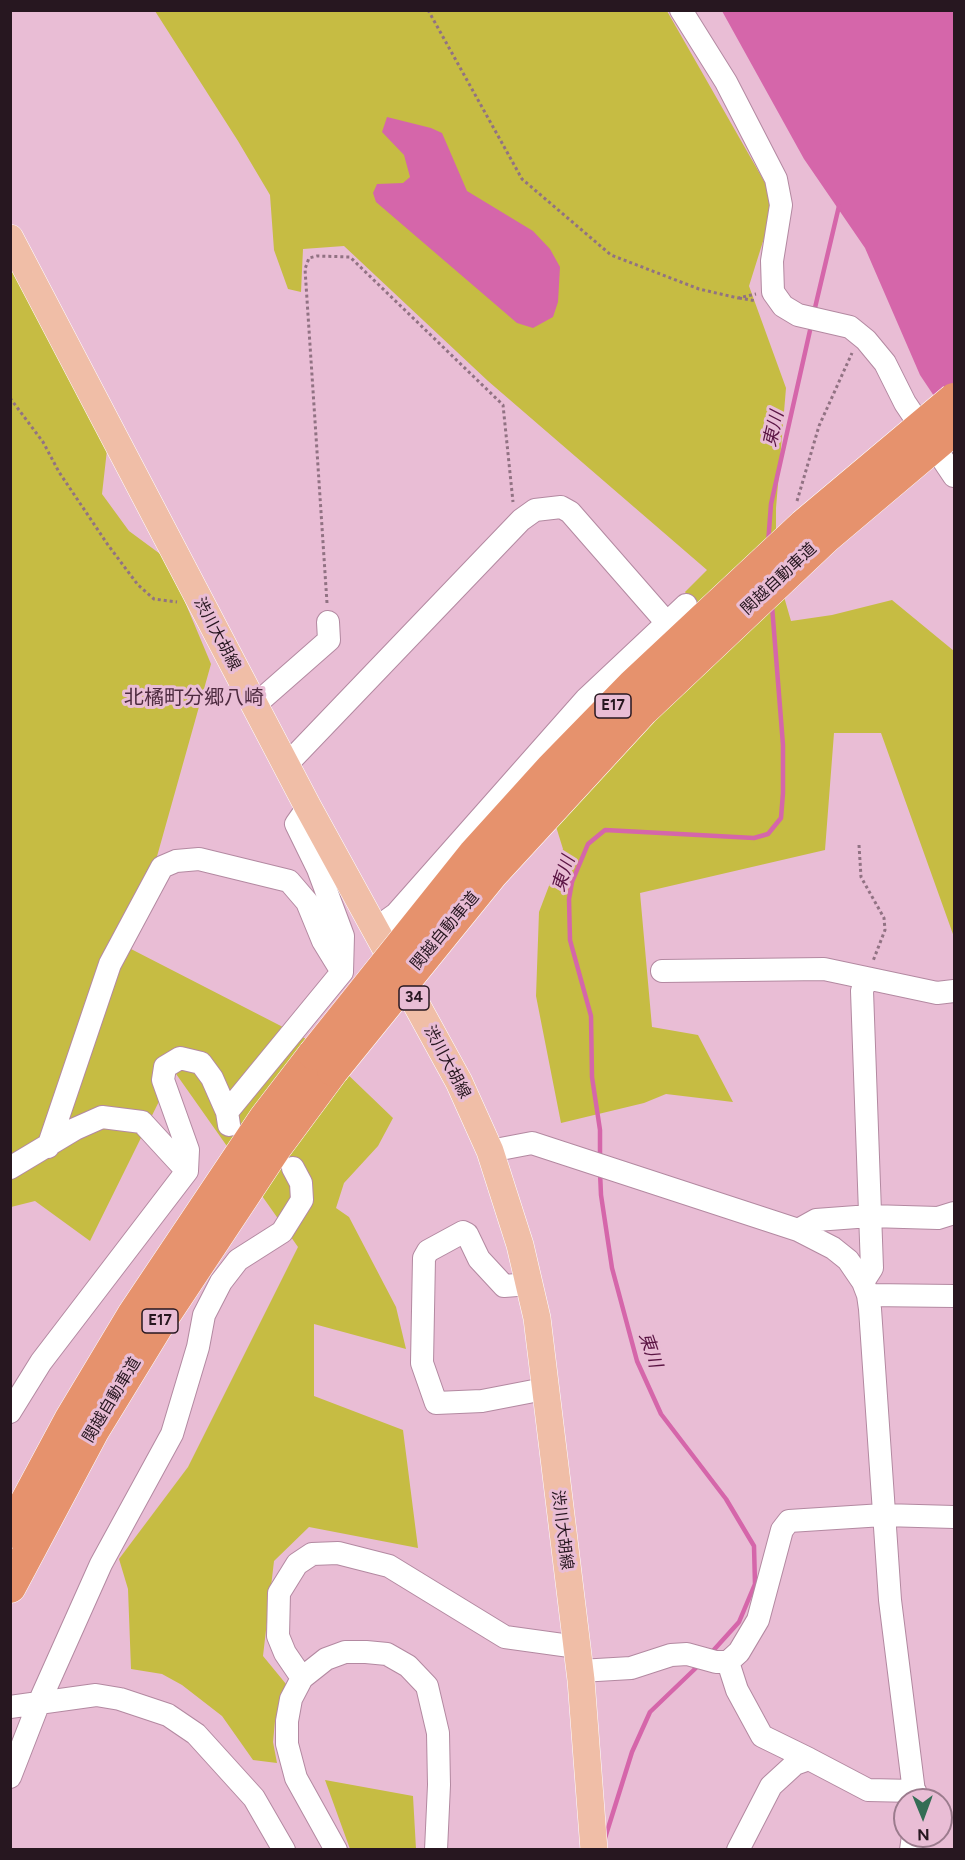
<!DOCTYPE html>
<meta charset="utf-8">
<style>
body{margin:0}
#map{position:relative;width:965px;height:1860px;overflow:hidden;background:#e9bdd5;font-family:Figtree,sans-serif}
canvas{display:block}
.frame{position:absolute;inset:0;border:12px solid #271720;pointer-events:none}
.north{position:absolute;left:893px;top:1788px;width:60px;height:60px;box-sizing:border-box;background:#e9bdd5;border:2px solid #9b7b8d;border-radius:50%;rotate:179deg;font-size:16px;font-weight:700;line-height:24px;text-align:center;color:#271720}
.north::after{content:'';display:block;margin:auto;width:21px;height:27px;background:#346d55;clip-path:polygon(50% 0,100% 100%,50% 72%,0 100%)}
</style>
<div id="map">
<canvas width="965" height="1860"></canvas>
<div class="frame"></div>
<div class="north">N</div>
</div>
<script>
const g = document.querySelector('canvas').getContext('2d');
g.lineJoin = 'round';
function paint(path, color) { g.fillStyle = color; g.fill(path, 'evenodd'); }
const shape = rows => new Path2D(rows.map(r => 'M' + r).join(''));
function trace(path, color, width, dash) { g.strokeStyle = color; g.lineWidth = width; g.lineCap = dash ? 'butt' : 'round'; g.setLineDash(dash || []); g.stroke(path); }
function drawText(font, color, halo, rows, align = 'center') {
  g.font = font + ' Figtree,"Noto Sans JP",sans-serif'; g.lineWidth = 6; g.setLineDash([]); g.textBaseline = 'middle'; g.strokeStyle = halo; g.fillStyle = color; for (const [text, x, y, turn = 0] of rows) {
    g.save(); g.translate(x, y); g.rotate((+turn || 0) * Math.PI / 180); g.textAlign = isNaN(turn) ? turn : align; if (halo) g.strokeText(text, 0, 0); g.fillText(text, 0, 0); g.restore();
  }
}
paint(shape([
 [155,11,667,11,768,188,770,219,749,286,786,388,776,508,776,569,791,621,832,615,892,600,954,651,954,937,881,733,834,733,825,850,640,893,652,1027,698,1035,733,1102,666,1094,644,1103,561,1123,536,996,539,912,563,849,554,820,721,643,685,592,707,570,488,381,344,246,303,249,301,292,288,289,274,250,270,195,238,141],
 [10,260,108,441,102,494,129,531,167,559,211,664,131,949,316,1044,393,1118,378,1146,344,1183,336,1208,349,1217,396,1307,406,1349,314,1324,314,1396,403,1430,418,1548,309,1527,274,1561,263,1656,286,1684,275,1721,273,1742,277,1763,253,1760,222,1716,182,1685,162,1674,131,1669,128,1589,119,1559,188,1467,298,1247,174,1071,90,1241,35,1201,11,1207],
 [325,1780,413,1796,416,1849,350,1849]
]), '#c6bc43');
paint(shape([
 [722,11,954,11,954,426,920,375,865,248,804,159],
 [387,117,431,128,442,133,467,191,533,231,550,249,560,267,558,302,553,317,533,328,517,323,376,202,373,193,377,184,403,183,410,177,404,155,382,132]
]), '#d566aa');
trace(shape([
 [814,312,839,206],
 [768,544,771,504,811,326],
 [600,1157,600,1130,592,1077,591,1016,570,940,569,899,572,882,588,844,605,830,754,838,768,834,781,818,783,793,783,745,772,606],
 [600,1172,601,1195,612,1268,637,1361,661,1414,726,1499,754,1546,755,1584,739,1622,711,1653],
 [605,1838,632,1752,650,1712,699,1665]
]), '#d566aa', 4.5);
const minor = shape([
 [681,10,726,82,776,179,781,205,772,261,773,292,783,306,798,315,850,327,866,340,885,363,905,403,954,476],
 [255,705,329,640,328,622],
 [292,759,521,520,535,510,561,507,570,512,667,623],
 [375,929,396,914,586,699,686,605],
 [662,971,824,969,937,993,954,991],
 [227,1112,342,972,343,936,318,869,296,824,308,807],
 [48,1147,110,964,162,867,176,861,199,859,289,881,307,902,323,941,342,972],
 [490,1151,532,1143,798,1230,833,1248,848,1260,863,1282,868,1295,870,1309,890,1600,915,1800],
 [10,1168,75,1129,102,1117,142,1122,187,1171],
 [798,1230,816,1220,870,1216,938,1218,954,1213],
 [863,1282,872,1268,862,991,866,979],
 [530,1284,504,1286,479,1259,467,1234,463,1232,428,1251,424,1258,422,1363,436,1403,482,1401,544,1389],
 [868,1295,954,1296],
 [10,1412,41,1362,187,1171,188,1150,163,1080,165,1067,180,1058,201,1063,212,1078,227,1112,229,1125],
 [728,1662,737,1690,762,1736,809,1759],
 [580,1671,631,1668,671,1655,687,1654,716,1662,728,1662,739,1652,758,1620,782,1530,789,1521,883,1515,954,1517],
 [302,1678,285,1653,278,1636,279,1593,297,1564,312,1554,338,1553,389,1566,505,1637,577,1647],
 [10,1707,96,1695,120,1699,168,1715,196,1734,254,1798,284,1850],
 [10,1777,38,1705,101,1564,172,1434,198,1347,204,1315,221,1282,238,1260,282,1232,302,1200,301,1183,293,1168],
 [336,1850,296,1778,287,1744,287,1721,291,1699,302,1678,326,1659,345,1652,366,1652,387,1654,408,1666,427,1686,438,1733,439,1785,436,1850],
 [738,1850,771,1786,795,1764,809,1759,868,1790,915,1791],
 [911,1850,913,1836]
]);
const major = shape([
 [10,238,308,807,459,1082,490,1151,520,1245,537,1318,581,1680,594,1850]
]);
const highway = shape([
 [10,1532,70,1420,133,1315,265,1118,314,1054],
 [10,1587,93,1431,156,1328,276,1147,333,1070]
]);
trace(minor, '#b389a1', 24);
trace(major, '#fff', 28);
trace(highway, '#fff', 33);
trace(shape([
 [428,10,522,179,611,255,699,289,738,298,756,294],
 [739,298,756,301],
 [10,398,43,442,59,472,108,545,138,585,154,599,177,602],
 [797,501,819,426,852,353],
 [327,603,305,269,309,258,317,256,350,257,503,405,513,502],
 [859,845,861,877,884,918,885,930,873,961]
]), '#917283', 3, [3, 3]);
trace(minor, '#fff', 22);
trace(major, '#f0bea7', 27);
trace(highway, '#e6926d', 32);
const highwayBridge = shape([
 [314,1054,474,854,551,769,633,685,804,525,954,399],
 [333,1070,492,874,643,710,825,538,954,429]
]);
trace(highwayBridge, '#fff', 33, []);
trace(highwayBridge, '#e6926d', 32);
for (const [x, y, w] of [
 [613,706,36],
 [414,998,30],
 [160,1321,36]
]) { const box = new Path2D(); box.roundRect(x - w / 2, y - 12, w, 24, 4.5); g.fillStyle = '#e9bdd5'; g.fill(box); trace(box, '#271720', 1.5); }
drawText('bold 15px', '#271720', null, [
 ["E17",613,706],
 ["34",414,998],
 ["E17",160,1321]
]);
drawText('16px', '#271720', '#e9bdd5', [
 ["関越自動車道",779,579,-43],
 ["渋川大胡線",217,634,62],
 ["関越自動車道",445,931,-50],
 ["渋川大胡線",447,1062,62],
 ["関越自動車道",112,1400,-59],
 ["渋川大胡線",562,1530,83]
]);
drawText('italic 18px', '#5a1443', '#e9bdd5', [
 ["東川",774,429,-77],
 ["東川",564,874,-72],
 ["東川",650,1350,71]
]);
drawText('20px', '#4e2b40', '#e9bdd5', [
 ["北橘町分郷八崎",194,698]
]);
</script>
